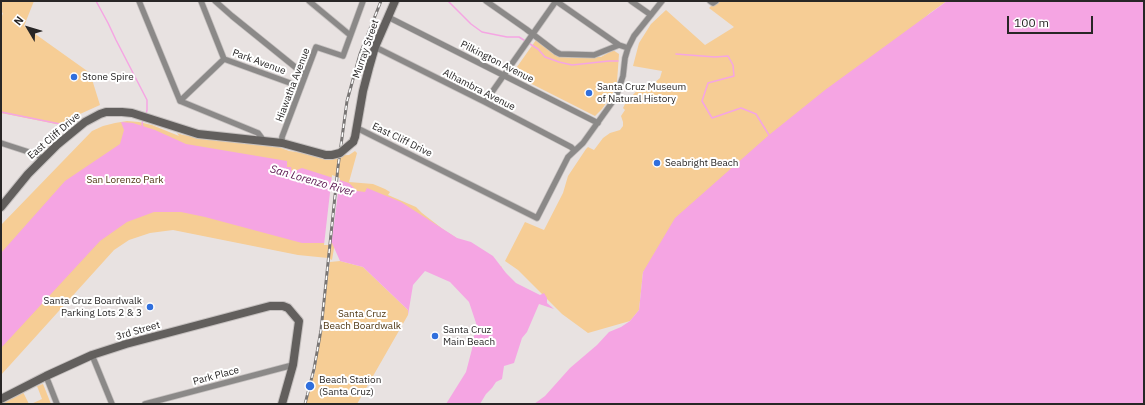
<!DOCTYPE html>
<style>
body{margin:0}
#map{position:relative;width:1145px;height:405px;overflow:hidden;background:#e8e2e1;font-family:"IBM Plex Sans",sans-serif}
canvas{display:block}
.frame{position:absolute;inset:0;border:2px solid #282626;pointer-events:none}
.north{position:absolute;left:8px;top:8px;width:40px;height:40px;-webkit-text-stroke:3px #fff;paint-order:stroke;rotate:308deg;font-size:11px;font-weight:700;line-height:16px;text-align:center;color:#282626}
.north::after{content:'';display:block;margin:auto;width:14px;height:18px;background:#282626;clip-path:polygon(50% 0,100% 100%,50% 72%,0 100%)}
.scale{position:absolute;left:1007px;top:16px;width:86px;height:18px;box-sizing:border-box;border:2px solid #282626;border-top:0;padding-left:5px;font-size:12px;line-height:14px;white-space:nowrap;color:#282626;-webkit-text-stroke:3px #fff;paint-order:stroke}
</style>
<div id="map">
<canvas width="1145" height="405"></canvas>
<div class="frame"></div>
<div class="north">N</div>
<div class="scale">100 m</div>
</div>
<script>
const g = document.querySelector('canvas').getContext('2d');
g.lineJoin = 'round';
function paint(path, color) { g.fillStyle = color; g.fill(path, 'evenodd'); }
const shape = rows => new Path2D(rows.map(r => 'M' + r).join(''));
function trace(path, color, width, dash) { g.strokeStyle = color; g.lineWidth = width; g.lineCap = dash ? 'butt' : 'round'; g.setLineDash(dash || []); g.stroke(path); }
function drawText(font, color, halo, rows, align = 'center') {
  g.font = font + ' "IBM Plex Sans",sans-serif'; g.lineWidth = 4; g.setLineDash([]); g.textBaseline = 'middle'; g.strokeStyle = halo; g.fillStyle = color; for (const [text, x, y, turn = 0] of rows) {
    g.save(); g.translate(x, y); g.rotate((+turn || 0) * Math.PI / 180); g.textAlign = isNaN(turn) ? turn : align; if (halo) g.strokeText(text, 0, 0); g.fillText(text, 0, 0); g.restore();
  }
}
paint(shape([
 [1,1,34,1,24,26,90,73,100,105,80,114,66,126,1,113,1,19,3,13,1,12],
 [716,1,947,1,930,13,643,272,639,310,630,321,588,333,562,314,518,270,505,261,525,222,544,230,563,193,568,176,586,149,588,147,594,150,603,138,610,133,620,130,623,126,623,122,621,116,625,110,623,108,625,104,640,87,653,84,660,78,662,71,633,66,639,43,651,24,666,10,705,45,734,27,709,8],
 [536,40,564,56,601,57,613,50,619,54,617,82,612,95,602,109,595,116,512,74],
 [127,121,139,122,152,125,179,136,177,133,183,135,276,146,289,151,325,156,349,155,355,151,357,153,349,182,373,184,385,189,390,192,388,195,416,207,422,213,444,230,502,267,498,272,346,219,334,248,332,260,328,258,298,255,173,230,150,233,129,240,114,250,1,375,1,225,92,131,103,126,115,123],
 [340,261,363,267,408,310,408,315,357,404,306,404,315,372,330,262],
 [43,384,51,404,31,404,42,399,37,386],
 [23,392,29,404,2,404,11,398]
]), '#f6cd95');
paint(shape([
 [947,1,1144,1,1144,404,534,404,545,396,570,368,597,345,609,332,621,327,630,321,639,310,643,272,675,218,769,135,825,90],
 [121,122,133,123,155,130,186,144,287,161,287,167,291,167,292,172,302,168,349,183,357,191,365,192,367,188,401,202,457,238,471,242,493,256,506,273,516,283,540,295,544,293,547,298,547,303,554,309,539,304,527,332,522,338,514,363,504,366,502,379,496,382,492,388,486,394,480,404,446,404,466,372,472,349,476,323,469,302,450,282,425,271,413,285,408,315,408,310,363,267,340,261,332,243,302,243,205,217,181,212,154,212,127,222,100,241,1,348,1,253,65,181,120,144,124,130]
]), '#f5a5e3');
paint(shape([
 [332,175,340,178,332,239,331,239,331,245,324,245]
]), '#e8e2e1');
trace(shape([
 [96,1,108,23,116,40,147,100,147,110,146,114],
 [448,1,471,24,482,32,507,37,519,37,538,49,545,57,559,62,572,65,609,61,618,61],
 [676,54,715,57,728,56,733,65,734,76,708,83,702,101,712,118,741,108,756,114,769,135],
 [1,112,60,124,65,125,67,129],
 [143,127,142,124,143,120]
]), '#f5a5e3', 1.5);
const street = shape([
 [139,1,180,101,258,133,264,141],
 [201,1,224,59,301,87],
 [215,1,232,16,305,75],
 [309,1,350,35],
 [486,1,526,29,556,52,560,54,594,55,619,45],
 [556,1,619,45,628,48],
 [631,1,651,15],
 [710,1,713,3,716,1],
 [388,17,598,123],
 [375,47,485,102,571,147,574,150],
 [180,101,224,59],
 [485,102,556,1],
 [357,128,537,218,568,157,583,143,616,97,623,76,625,58,628,48,634,36,662,1],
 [1,143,38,155,42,159],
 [282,143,282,137,316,47,343,56,363,1],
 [92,355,112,404],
 [46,376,57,404],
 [145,404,293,365]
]);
const secondary = shape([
 [353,142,355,137,363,91,369,68,375,47,395,1],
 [1,207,28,174,57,145,85,122,100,114,106,112,122,112,132,113,198,134,282,143,326,155],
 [1,399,46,376,92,355,126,344,270,306,283,306,288,308,299,321,293,365,282,404]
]);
trace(street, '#c5c0bf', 7);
trace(secondary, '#c5c0bf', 10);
trace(street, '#8b8988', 5.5);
trace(secondary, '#625f5d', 8);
const rail = shape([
 [305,404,314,369,321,330,338,167,347,101,360,54,381,1]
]);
trace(rail, '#787574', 3);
trace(rail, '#fff', 1.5, [4.5]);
const secondaryBridge = shape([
 [326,155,332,155,340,153,353,142]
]);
trace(secondaryBridge, '#c5c0bf', 10, []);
trace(secondaryBridge, '#625f5d', 8);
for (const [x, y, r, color] of [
 [74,77,4,"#306fdd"],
 [589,93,4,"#306fdd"],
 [657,163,4,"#306fdd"],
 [150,307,4,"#306fdd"],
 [435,336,4,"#306fdd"],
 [310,386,5,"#306fdd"]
]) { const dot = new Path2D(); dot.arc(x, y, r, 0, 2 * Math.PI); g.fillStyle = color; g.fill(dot); trace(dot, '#fff', 1.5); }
drawText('10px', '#282626', '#fff', [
 ["Murray Street",366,49,-71],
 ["Park Avenue",259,62,20],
 ["Pilkington Avenue",497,62,27],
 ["Hiawatha Avenue",293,85,-69],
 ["Alhambra Avenue",479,90,27],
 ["East Cliff Drive",54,136,-41],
 ["East Cliff Drive",402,140,26],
 ["3rd Street",138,331,-16],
 ["Park Place",216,376,-15]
]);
drawText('10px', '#282626', '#fff', [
 ["Stone Spire",82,77],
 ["Santa Cruz Museum",597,87],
 ["of Natural History",597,99],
 ["Seabright Beach",665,163],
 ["Santa Cruz Boardwalk",142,301,"right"],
 ["Parking Lots 2 & 3",142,313,"right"],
 ["Santa Cruz",443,330],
 ["Main Beach",443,342],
 ["Beach Station",319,380],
 ["(Santa Cruz)",319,392]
], 'left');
drawText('10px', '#4f3713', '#fff', [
 ["San Lorenzo Park",125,180],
 ["Santa Cruz",362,314],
 ["Beach Boardwalk",362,326]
]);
drawText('italic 11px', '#59144e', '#fff', [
 ["San Lorenzo River",312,181,16]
]);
</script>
